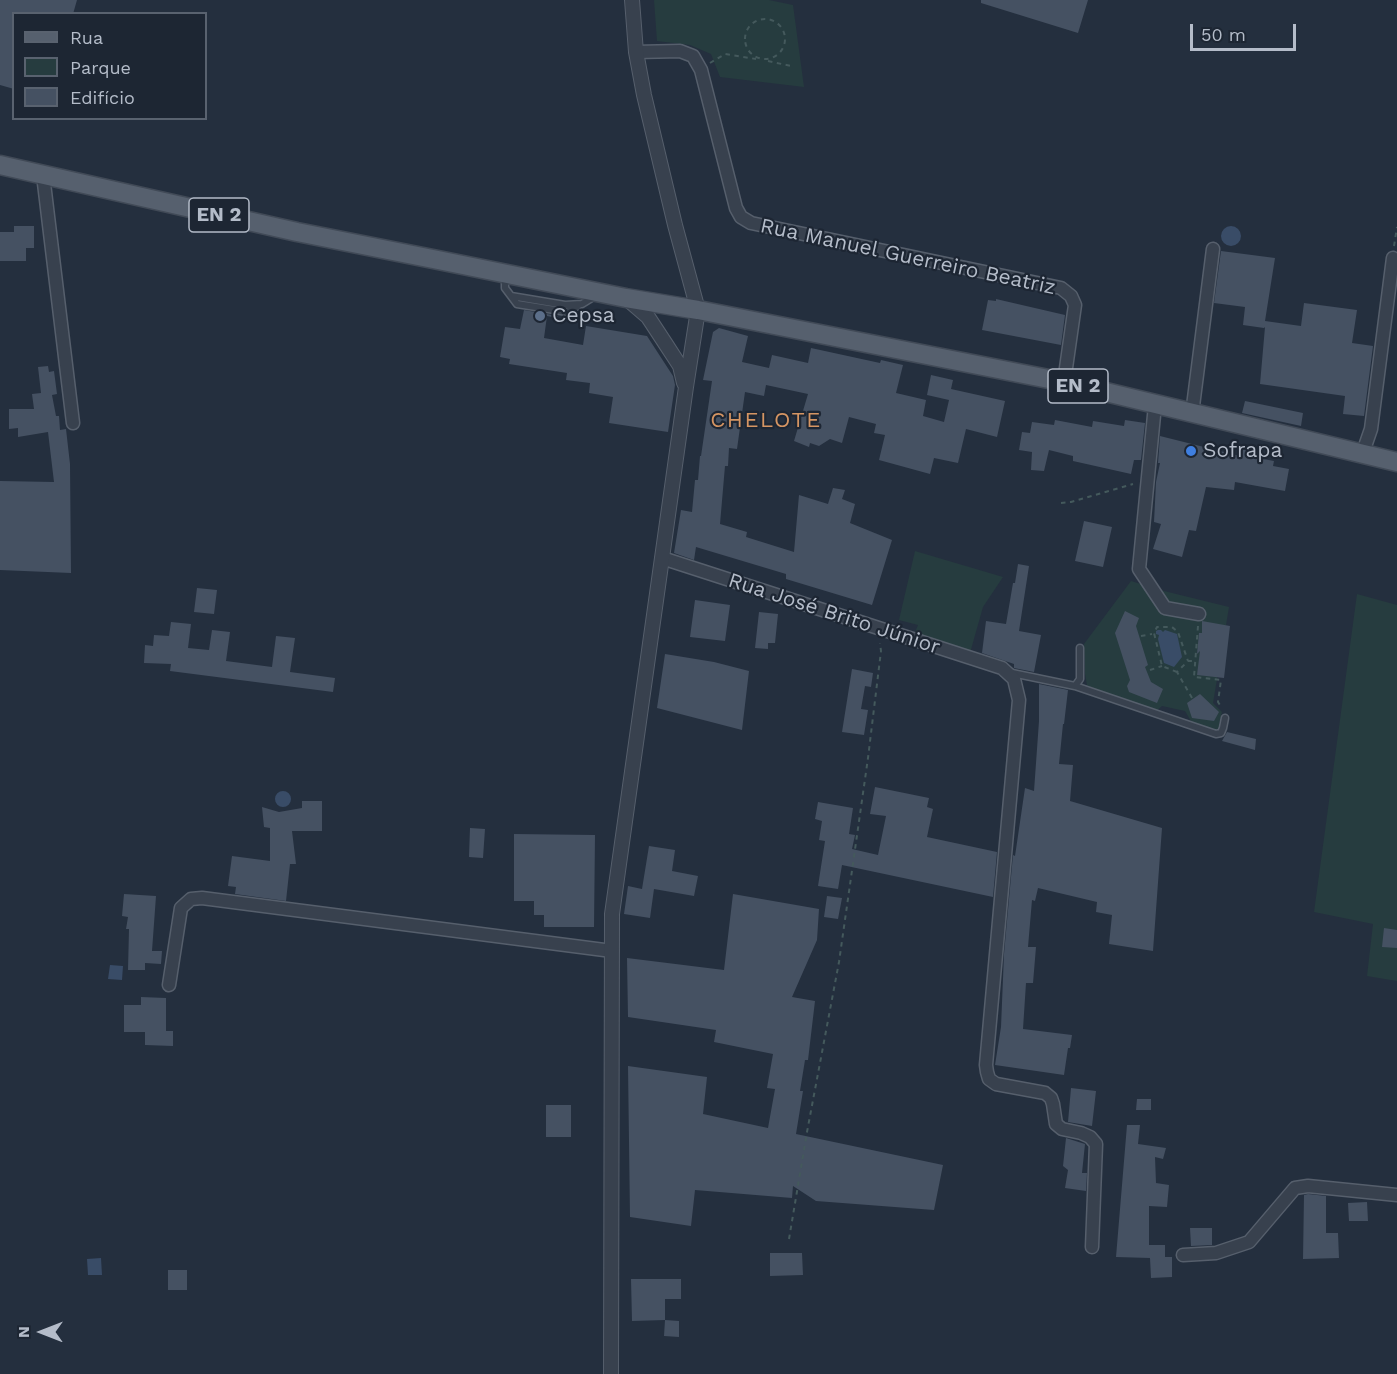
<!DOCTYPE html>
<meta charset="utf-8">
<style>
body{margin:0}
#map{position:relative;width:1397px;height:1374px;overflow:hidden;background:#242f3e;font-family:"Work Sans",sans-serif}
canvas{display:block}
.legend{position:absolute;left:12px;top:12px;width:195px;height:108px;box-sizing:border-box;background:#1d2633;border:2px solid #59626f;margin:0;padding:8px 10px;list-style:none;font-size:18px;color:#b4bcc9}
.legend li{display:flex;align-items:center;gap:12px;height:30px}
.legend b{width:30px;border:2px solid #59626f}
.north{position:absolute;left:12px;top:1302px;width:60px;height:60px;-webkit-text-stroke:4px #1d2633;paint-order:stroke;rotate:270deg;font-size:16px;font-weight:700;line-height:24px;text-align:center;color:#b4bcc9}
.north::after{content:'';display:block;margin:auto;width:21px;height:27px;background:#b4bcc9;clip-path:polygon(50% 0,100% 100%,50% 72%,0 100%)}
.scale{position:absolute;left:1190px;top:24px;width:106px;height:27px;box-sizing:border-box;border:3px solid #b4bcc9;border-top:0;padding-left:8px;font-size:18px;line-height:21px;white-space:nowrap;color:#b4bcc9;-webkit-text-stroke:4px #1d2633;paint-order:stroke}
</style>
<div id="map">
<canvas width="1397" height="1374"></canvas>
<ul class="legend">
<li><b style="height:8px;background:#56606e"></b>Rua</li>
<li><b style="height:16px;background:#263c3f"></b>Parque</li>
<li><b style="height:16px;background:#455162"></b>Edifício</li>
</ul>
<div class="north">N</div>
<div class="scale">50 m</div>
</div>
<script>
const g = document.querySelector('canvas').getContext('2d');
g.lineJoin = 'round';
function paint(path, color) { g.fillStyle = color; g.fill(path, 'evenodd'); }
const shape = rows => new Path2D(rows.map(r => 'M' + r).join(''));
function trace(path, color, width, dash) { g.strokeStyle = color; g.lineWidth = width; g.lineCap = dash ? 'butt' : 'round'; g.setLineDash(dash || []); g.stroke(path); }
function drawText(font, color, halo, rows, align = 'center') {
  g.font = font + ' "Work Sans",sans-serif'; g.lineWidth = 4.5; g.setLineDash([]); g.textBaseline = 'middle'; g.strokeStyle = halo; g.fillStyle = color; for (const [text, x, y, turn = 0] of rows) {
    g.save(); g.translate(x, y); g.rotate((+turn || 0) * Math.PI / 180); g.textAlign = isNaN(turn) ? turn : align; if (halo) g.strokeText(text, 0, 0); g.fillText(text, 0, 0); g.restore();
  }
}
paint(shape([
 [654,0,769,0,793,5,804,87,720,77,711,54,690,45,657,41],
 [915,551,1003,577,983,607,970,653,914,635,918,625,899,620],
 [1131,581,1160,590,1229,607,1213,703,1222,712,1218,731,1192,723,1185,711,1162,706,1154,713,1100,695,1087,685,1085,674,1084,644],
 [1357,594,1397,605,1397,981,1367,976,1373,924,1314,912]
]), '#263c3f');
paint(shape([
 '1221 236a10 10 0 1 1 20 0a10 10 0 1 1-20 0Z',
 [1158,630,1161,630,1163,632,1165,630,1177,634,1182,657,1174,667,1164,663,1158,639,1159,635,1156,634,1156,631],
 '275 799a8 8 0 1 1 16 0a8 8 0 1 1-16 0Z',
 [110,965,123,966,122,980,108,979],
 [101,1258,102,1275,88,1275,87,1259]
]), '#394c67');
paint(shape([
 [0,0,77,0,73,14,14,14,14,89,0,85],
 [981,0,1088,0,1078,33,981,3],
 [14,226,34,226,34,248,26,248,26,261,0,261,0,232,14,232],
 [1221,251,1275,258,1265,321,1301,326,1304,303,1357,310,1352,343,1373,346,1364,416,1343,414,1345,396,1260,384,1265,327,1264,328,1243,325,1245,307,1214,303],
 [996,299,1065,315,1061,345,982,330,988,300,996,301],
 [524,310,558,316,558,318,547,316,544,338,583,345,586,326,647,336,673,376,675,385,668,432,609,423,613,397,589,393,590,383,566,380,567,373,509,364,510,359,500,357,505,327,520,329],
 [719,328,748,336,742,362,769,368,772,355,808,363,811,348,880,363,881,360,903,365,896,393,926,400,923,416,944,422,949,400,927,395,931,375,953,380,951,389,1005,401,997,437,966,429,958,463,934,458,930,474,879,460,885,435,874,433,876,424,849,417,842,443,830,439,819,446,810,443,809,447,794,441,808,394,766,385,764,396,745,392,737,449,729,448,728,466,725,466,720,524,747,532,746,537,794,552,799,495,828,504,833,488,845,490,842,499,855,504,850,523,892,540,872,605,786,579,786,574,696,547,694,560,674,553,681,510,692,512,695,480,698,480,700,456,701,456,712,381,703,380,713,332],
 [48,366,49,372,54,371,57,394,52,395,56,416,59,416,60,430,66,429,70,464,71,573,0,570,0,481,54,482,48,432,18,437,18,428,9,429,9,409,34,409,32,394,41,393,38,367],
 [1245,401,1303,413,1301,426,1242,413],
 [1055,420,1092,427,1093,421,1124,426,1125,420,1145,423,1141,460,1134,460,1131,474,1073,461,1073,456,1049,450,1044,471,1031,470,1032,452,1019,450,1022,432,1030,433,1032,422,1054,425],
 [1160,436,1240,456,1241,447,1259,450,1258,458,1274,461,1273,466,1289,469,1285,491,1235,482,1234,490,1206,487,1196,531,1189,530,1182,557,1153,549,1161,524,1154,522,1156,482,1160,463,1158,463],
 [1084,521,1112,527,1103,567,1075,561],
 [1018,564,1029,566,1019,631,1041,635,1034,672,1014,668,1014,664,982,653,986,621,1006,624,1013,583,1015,583],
 [197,588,217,590,214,614,194,612],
 [695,600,730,605,725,641,690,637],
 [1125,611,1139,618,1136,626,1148,665,1145,667,1151,682,1163,689,1157,703,1129,692,1127,686,1130,680,1115,633],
 [759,612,778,614,775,643,768,643,768,649,755,648],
 [1202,621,1230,626,1224,678,1197,675,1200,651,1197,654,1199,633,1202,633],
 [171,622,191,624,188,648,209,650,212,630,230,632,226,661,272,667,276,636,295,638,290,672,335,678,333,692,170,671,171,664,144,663,145,645,153,646,154,635,169,636],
 [665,654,714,662,749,671,742,730,657,708],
 [852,669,873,673,871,687,865,686,861,709,868,710,864,735,842,732],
 [1039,684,1068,690,1064,724,1063,724,1059,764,1073,765,1070,801,1162,828,1153,951,1109,944,1112,915,1096,912,1097,902,1038,888,1035,901,1032,900,1028,947,1036,947,1033,983,1026,983,1023,1029,1072,1035,1070,1048,1068,1048,1064,1075,995,1065,1001,1027,1004,954,1013,855,1015,856,1025,788,1034,791,1039,721],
 [1200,694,1219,712,1214,721,1192,718,1187,703],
 [1227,732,1256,739,1255,750,1222,741],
 [875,787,929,798,927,807,933,809,927,837,997,852,993,897,842,865,838,889,818,886,825,841,819,840,822,821,815,819,818,802,853,808,849,834,855,835,852,849,878,855,886,816,870,814],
 [302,801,322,801,322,831,292,831,296,864,290,864,286,901,235,894,236,887,228,886,232,856,270,861,270,828,264,827,262,807,279,812,302,808],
 [470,828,485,829,483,858,469,857],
 [514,834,595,835,594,927,544,927,544,915,534,915,534,901,514,901],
 [649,846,675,850,672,871,698,876,694,896,654,889,650,918,624,914,628,886,642,889],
 [124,894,156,896,152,951,162,951,161,964,145,963,145,970,128,970,129,929,126,929,128,917,122,916],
 [733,894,819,909,817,940,792,997,815,1001,808,1060,805,1060,800,1091,803,1091,796,1134,943,1165,934,1210,816,1201,793,1186,792,1198,695,1190,691,1226,630,1217,628,1066,707,1077,703,1114,768,1128,775,1089,767,1088,773,1054,714,1042,716,1030,628,1017,627,958,724,970],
 [827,896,842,898,838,919,824,917],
 [1384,928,1397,930,1397,948,1382,947],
 [141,997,166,998,166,1031,173,1031,173,1046,145,1045,145,1032,124,1032,124,1005,141,1005],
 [1071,1088,1096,1091,1092,1126,1068,1122],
 [1137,1099,1151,1099,1151,1110,1136,1110],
 [546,1105,571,1105,571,1137,546,1137],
 [1127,1125,1140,1125,1138,1144,1166,1148,1163,1159,1155,1157,1156,1183,1169,1185,1167,1207,1149,1206,1149,1245,1165,1245,1165,1257,1172,1257,1172,1277,1151,1278,1150,1258,1116,1257],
 [1066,1138,1085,1144,1082,1173,1087,1173,1086,1191,1065,1188,1068,1170,1063,1166],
 [1308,1194,1326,1196,1326,1233,1338,1233,1339,1258,1303,1259,1304,1195],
 [1367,1202,1368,1221,1349,1221,1348,1203],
 [1190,1228,1212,1228,1212,1245,1191,1246],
 [770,1253,802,1253,803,1275,770,1276],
 [168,1270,187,1270,187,1290,168,1290],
 [631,1279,681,1279,681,1299,665,1299,665,1320,632,1321],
 [665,1320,679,1321,679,1337,664,1336]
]), '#455162');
const service = shape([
 [511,277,505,283,505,288,511,296,565,305,582,304,595,296],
 [511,296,517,304,567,312,578,306],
 [1012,673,1075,686,1216,734,1221,733,1223,728,1225,718],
 [1075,686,1080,679,1080,648]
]);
const minor = shape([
 [636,52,680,51,693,56,701,70,736,208,741,217,751,223,1061,288,1071,296,1075,305,1064,382],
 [43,175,73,423],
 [1155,405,1139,569,1165,608,1199,614],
 [1192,414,1213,249],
 [1362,455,1371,429,1393,258],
 [662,558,1002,668,1014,679,1019,700,986,1065,987,1072,989,1079,996,1084,1045,1093,1051,1098,1053,1104,1056,1124,1062,1129,1081,1133,1090,1137,1096,1144,1092,1247],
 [169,985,181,908,191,899,202,898,612,951],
 [1183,1255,1216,1253,1249,1242,1295,1188,1308,1186,1397,1195]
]);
const tertiary = shape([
 [626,298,648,317,667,346,680,366,684,383],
 [611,1374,612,914,686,387,698,310,675,225,644,95,636,52,632,0]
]);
const primary = shape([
 [0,165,297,232,438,260,626,298,698,310,1064,382,1397,462]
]);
trace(service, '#565f6c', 9);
trace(minor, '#565f6c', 15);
trace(tertiary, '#565f6c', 16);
trace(primary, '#414a57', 21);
trace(shape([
 '745 39a20 20 0 1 1 40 0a20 20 0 1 1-40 0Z',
 [768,61,791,66],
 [710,63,725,54,756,59],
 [1394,246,1397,227],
 [1061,503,1071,502,1133,484],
 [1198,626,1194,677,1221,680,1218,702,1222,708],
 [1141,636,1152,634],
 [1150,670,1162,666],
 [1177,672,1162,666,1154,633,1157,627,1172,627,1178,632,1188,661],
 [1192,698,1177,672,1188,661,1194,661],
 [789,1239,807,1132,839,962,868,758,881,651,880,643]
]), '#44595c', 2, [4.5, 4.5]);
trace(service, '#38414e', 6);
trace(minor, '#38414e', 12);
trace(tertiary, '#38414e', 14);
trace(primary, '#56606e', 18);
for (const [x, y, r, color] of [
 [540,316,6,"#5c6f8a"],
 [1191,451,6,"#3f7fe0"]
]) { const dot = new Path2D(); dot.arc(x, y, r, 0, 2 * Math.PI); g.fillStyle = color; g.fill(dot); trace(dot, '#1d2633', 2); }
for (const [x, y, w] of [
 [219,215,60],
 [1078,386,60]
]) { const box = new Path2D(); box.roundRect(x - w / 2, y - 17, w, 34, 4.5); g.fillStyle = '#1d2633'; g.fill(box); trace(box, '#b4bcc9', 1.5); }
drawText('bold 20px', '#b4bcc9', null, [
 ["EN 2",219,215],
 ["EN 2",1078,386]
]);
drawText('21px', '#b4bcc9', '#1d2633', [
 ["Rua Manuel Guerreiro Beatriz",908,257,12],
 ["Rua José Brito Júnior",834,614,18]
]);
drawText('21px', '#b4bcc9', '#1d2633', [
 ["Cepsa",552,316],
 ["Sofrapa",1203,451]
], 'left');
g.letterSpacing = '1.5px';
drawText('22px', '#d59563', '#1d2633', [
 ["CHELOTE",766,421]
]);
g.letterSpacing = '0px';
</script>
